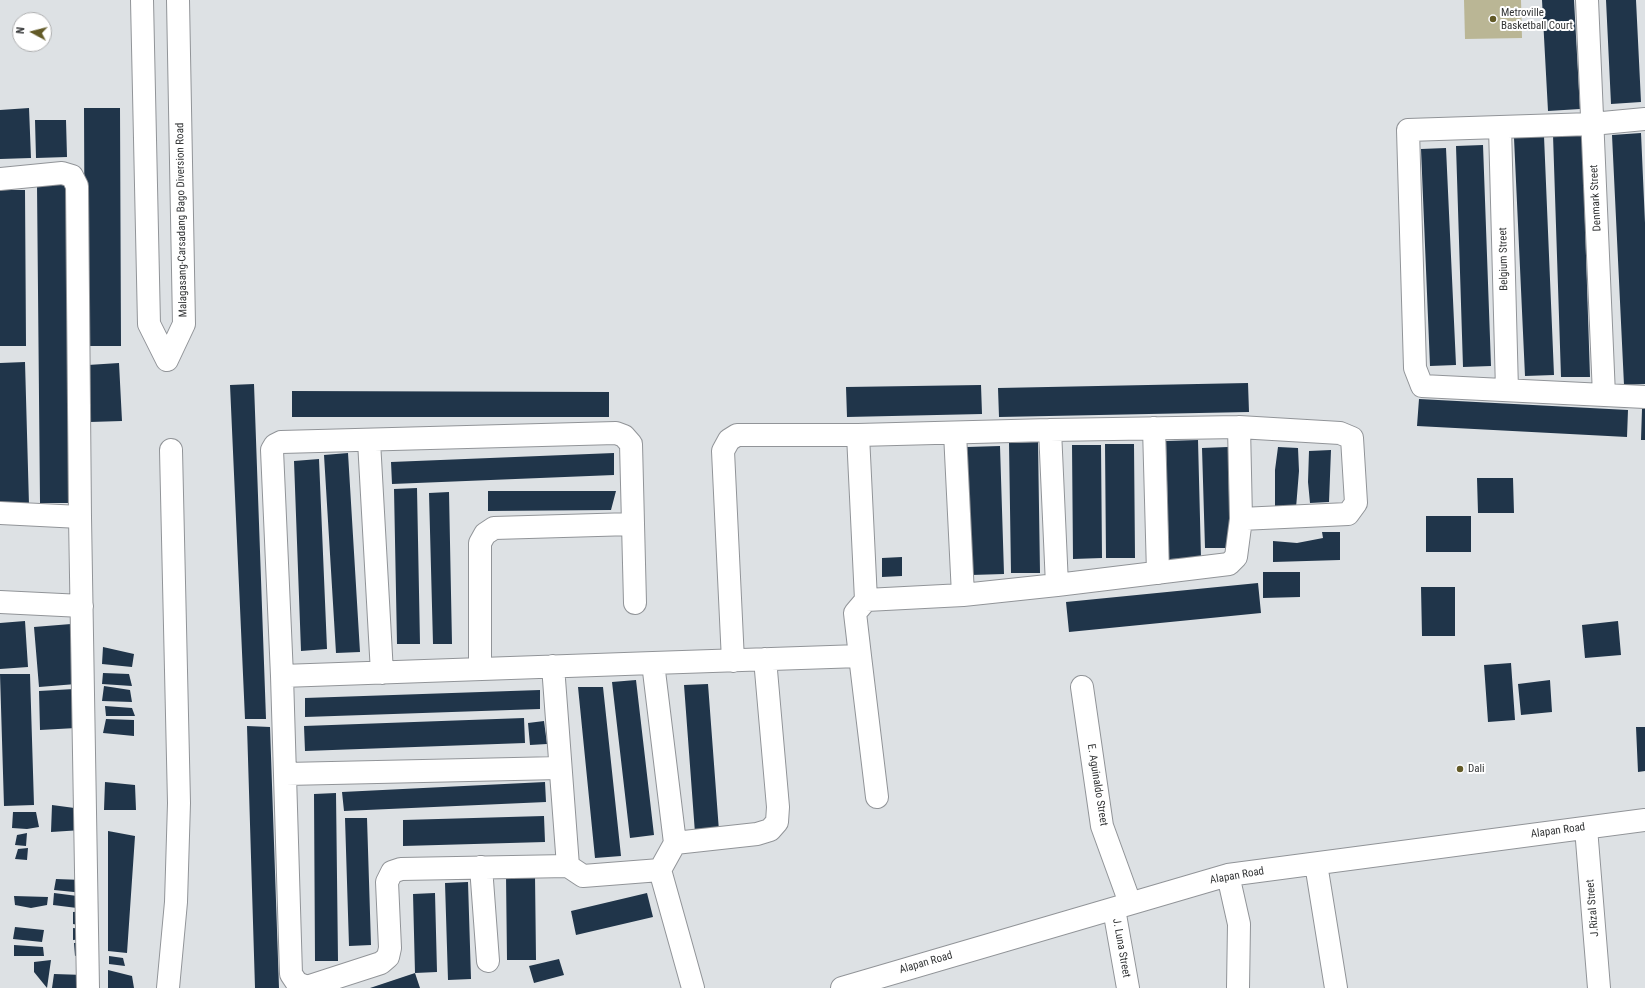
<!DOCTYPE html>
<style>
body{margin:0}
#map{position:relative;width:1645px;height:988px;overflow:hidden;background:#dde1e4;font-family:"Roboto Condensed",sans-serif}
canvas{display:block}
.north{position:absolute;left:12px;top:12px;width:40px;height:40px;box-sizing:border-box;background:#fff;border:1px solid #adaeaf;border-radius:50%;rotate:277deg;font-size:11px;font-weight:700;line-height:16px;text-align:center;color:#333536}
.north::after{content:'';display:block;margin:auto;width:14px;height:18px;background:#625a27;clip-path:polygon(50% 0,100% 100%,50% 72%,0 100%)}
</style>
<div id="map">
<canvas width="1645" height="988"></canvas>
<div class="north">N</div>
</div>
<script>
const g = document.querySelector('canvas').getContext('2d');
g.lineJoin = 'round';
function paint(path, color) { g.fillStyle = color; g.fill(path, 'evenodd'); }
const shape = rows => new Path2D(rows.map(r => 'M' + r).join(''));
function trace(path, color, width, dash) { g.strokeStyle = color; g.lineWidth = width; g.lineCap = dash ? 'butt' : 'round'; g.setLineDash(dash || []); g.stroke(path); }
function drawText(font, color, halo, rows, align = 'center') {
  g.font = font + ' "Roboto Condensed",sans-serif'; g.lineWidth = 4; g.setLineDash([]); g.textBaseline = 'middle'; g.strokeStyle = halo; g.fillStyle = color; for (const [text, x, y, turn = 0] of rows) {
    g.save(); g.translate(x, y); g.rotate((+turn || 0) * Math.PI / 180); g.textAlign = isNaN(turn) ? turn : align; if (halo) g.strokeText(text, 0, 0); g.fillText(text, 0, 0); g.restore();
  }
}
paint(shape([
 [1464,0,1521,0,1522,38,1465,39]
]), '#bab695');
paint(shape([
 [1542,0,1574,0,1580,109,1548,111],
 [1606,0,1636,0,1641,102,1611,104],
 [29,108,31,158,0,159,0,110],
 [84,108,120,108,121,346,85,346],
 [35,120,66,120,67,157,36,158],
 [1641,133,1645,223,1645,384,1624,385,1612,135],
 [1582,134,1590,377,1561,377,1553,135],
 [1544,136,1554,375,1525,376,1514,138],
 [1483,145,1491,366,1463,367,1456,146],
 [1446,148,1456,365,1430,366,1421,149],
 [37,185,68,185,70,503,40,503],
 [0,190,25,190,26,346,0,346],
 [25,362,29,505,0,506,0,363],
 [119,363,122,421,90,422,88,365],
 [1248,383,1249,412,999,417,998,388],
 [254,384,266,719,245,719,230,385],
 [981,385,982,414,847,417,846,387],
 [292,391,609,392,609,417,292,417],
 [1419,399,1628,410,1627,437,1417,426],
 [1642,409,1645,409,1645,440,1641,440],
 [1198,440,1201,558,1169,559,1166,441],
 [1038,442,1040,573,1011,573,1009,443],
 [1105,444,1134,444,1135,558,1106,558],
 [1072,445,1101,445,1102,558,1073,559],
 [1000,446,1004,574,971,575,967,447],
 [1228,447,1230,548,1205,548,1202,448],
 [1278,447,1298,448,1299,471,1296,508,1275,507,1275,470],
 [1331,450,1329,502,1310,503,1308,482,1309,451],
 [348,453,360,652,336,653,324,455],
 [614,453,614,475,392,484,391,462],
 [319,459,327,649,301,651,294,461],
 [1477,478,1513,478,1514,513,1478,513],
 [417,488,420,644,397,644,394,489],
 [488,491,616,491,611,510,488,511],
 [449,492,452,644,433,644,429,493],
 [1426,516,1471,516,1471,552,1426,552],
 [1322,532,1340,532,1340,560,1273,562,1273,541,1297,543,1323,538],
 [902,557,902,576,882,577,882,558],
 [1263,572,1300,572,1300,597,1263,598],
 [1258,583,1261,613,1069,632,1066,602],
 [1421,587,1455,587,1455,636,1422,636],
 [25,621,28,667,0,669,0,623],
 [1618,621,1621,655,1585,658,1582,625],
 [71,624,76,684,39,687,34,627],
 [103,647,134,654,132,667,102,664],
 [1511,663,1515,720,1488,722,1484,665],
 [103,673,129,674,132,686,102,684],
 [0,674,30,674,34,805,4,806],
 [636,680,654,835,630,838,612,682],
 [1550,680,1552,712,1521,715,1518,684],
 [708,684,719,831,695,833,684,685],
 [104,686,130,690,132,702,102,701],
 [578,687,603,687,621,856,595,858],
 [74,689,76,728,40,730,39,691],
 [540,690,540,709,305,717,305,698],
 [105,706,132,708,135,716,106,716],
 [524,718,525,743,305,751,304,726],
 [106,719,134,720,134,736,103,733],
 [544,721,547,744,530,745,528,723],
 [247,726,270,727,279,988,255,988],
 [1636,727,1645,727,1645,771,1638,772],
 [105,782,135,785,136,810,104,810],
 [545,782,546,802,344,811,342,792],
 [336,793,338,961,315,961,314,794],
 [52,805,82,809,82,830,51,832],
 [13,812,36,812,39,827,27,829,12,828],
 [544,816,545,842,403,846,403,820],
 [345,818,367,818,371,945,349,946],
 [108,831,135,836,127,953,108,951],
 [27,833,26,846,15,845,17,835],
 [28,848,27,860,15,859,18,849],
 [506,875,535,875,536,960,507,960],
 [56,879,83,880,84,893,54,890],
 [468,882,471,979,448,980,445,883],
 [54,893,85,897,85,909,53,905],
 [435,893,437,972,415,973,420,988,370,988,415,973,413,894],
 [647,893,653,917,576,935,571,911],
 [14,896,48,897,47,905,31,908,15,905],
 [84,911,83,926,73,924,73,912],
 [15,927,44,930,42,942,13,939],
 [73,928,82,929,84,939,73,940],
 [74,943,82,943,85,953,75,956],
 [14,945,43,947,44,956,14,956],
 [109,956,123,958,125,966,109,964],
 [559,959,564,975,534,983,529,966],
 [51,960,47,988,34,972,34,962],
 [108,970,132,976,134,988,108,988],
 [54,974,84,975,86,988,52,988]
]), '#20354a');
const minor = shape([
 [142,0,149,324,167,360],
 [1587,0,1604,395],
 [1645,119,1592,124,1408,130,1415,368,1422,386,1645,397],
 [1500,127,1507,390],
 [0,179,62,173,72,176,77,186,80,517,88,988],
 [167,360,184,324,178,0],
 [1154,428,1158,573],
 [369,441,382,673],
 [0,513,80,517],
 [1057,585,1229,564,1236,557,1241,519,1239,427,1340,433,1352,438,1356,503,1348,514,1241,519],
 [963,595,1057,585,1050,430],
 [866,600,963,595,955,433],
 [0,602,82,606],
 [635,603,631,444,624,436,616,433,281,442,275,445,272,450,282,676,291,974,297,983,307,987,381,963,388,957,390,948,387,882,392,872,401,869,568,866,583,876,660,870],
 [860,656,877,797],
 [733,661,723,451,729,440,737,435,858,435,1050,430,1239,427],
 [653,663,860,656,855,613,866,600,858,435],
 [553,666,568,866],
 [480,669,480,543,485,534,494,528,632,524],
 [282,676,653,663,675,843,660,870,693,988],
 [1082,687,1102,826,1130,903],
 [286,774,560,768],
 [1586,828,1599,988],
 [675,843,757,834,770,830,777,822,778,807,765,659],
 [1316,864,1336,988],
 [481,867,488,961],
 [1228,875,1239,924,1238,988],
 [1114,909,1128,988],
 [168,988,176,902,179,803,171,450],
 [842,988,1228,875,1645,820]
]);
trace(minor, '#919498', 24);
trace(minor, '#fff', 22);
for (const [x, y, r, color] of [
 [1493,19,4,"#625a27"],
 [1460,769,4,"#625a27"]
]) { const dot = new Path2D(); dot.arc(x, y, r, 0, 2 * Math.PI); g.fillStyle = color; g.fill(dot); trace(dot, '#fff', 1.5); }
drawText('11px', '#333536', '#fff', [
 ["Metroville",1501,13],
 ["Basketball Court",1501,26],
 ["Dali",1468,769]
], 'left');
drawText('11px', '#333536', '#fff', [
 ["Denmark Street",1596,198,-93],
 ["Malagasang-Carsadang Bago Diversion Road",182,220,-91],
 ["Belgium Street",1504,259,-91],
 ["E. Aguinaldo Street",1097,785,81],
 ["Alapan Road",1558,831,-8],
 ["Alapan Road",1237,876,-10],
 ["J.Rizal Street",1593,908,-95],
 ["J. Luna Street",1121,948,80],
 ["Alapan Road",926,963,-16]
]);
</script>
